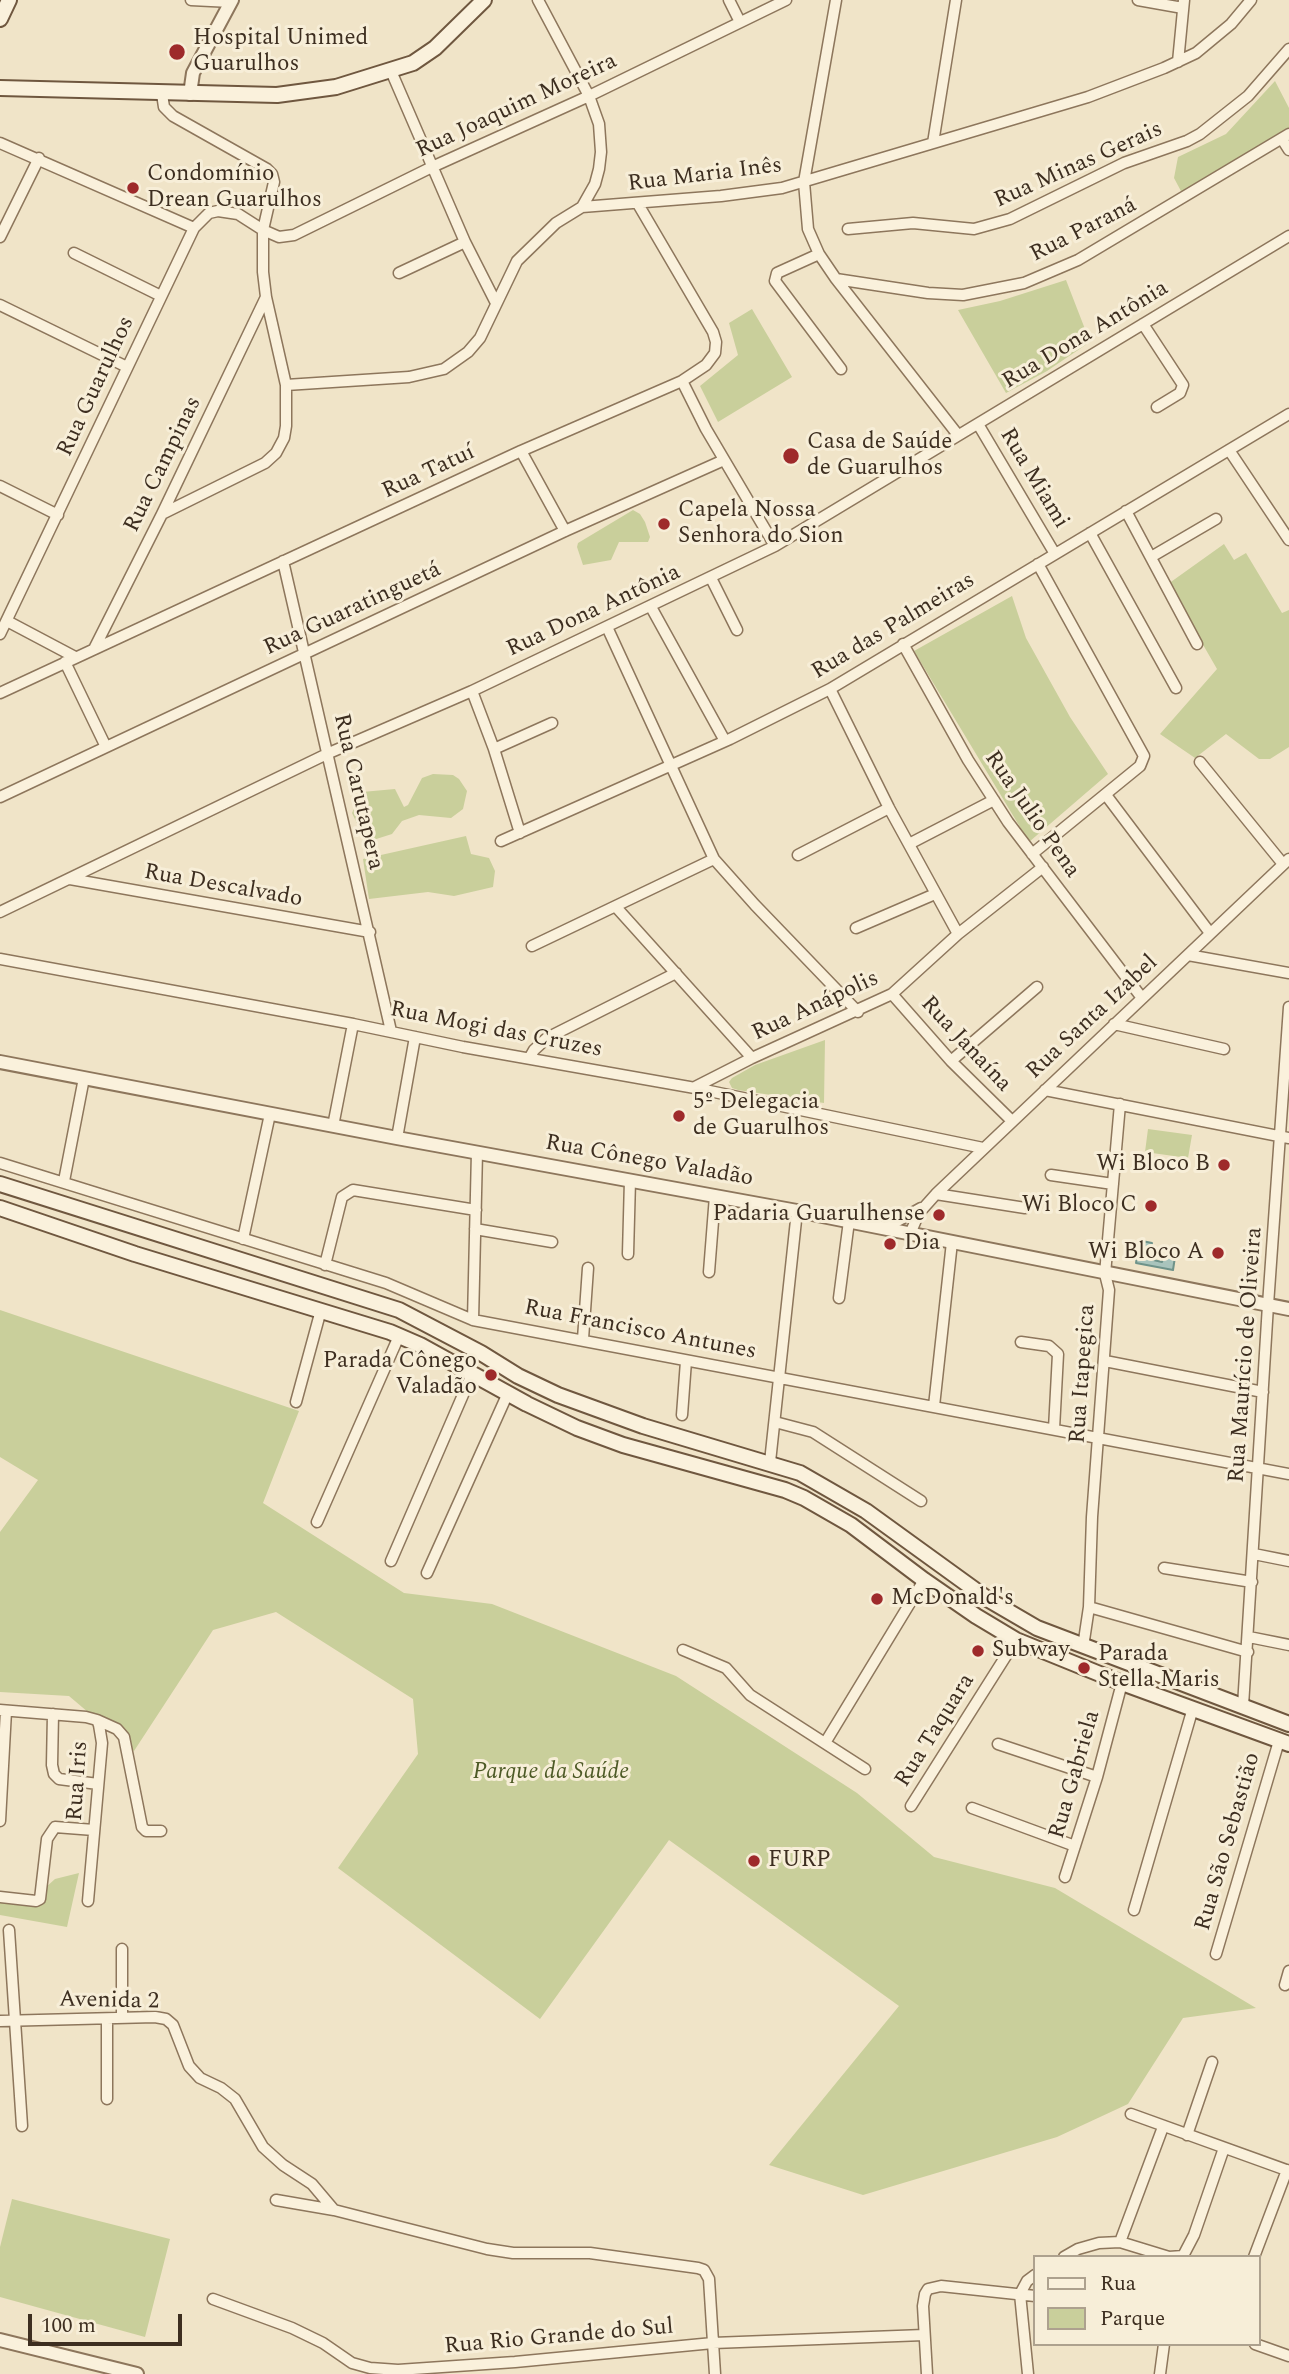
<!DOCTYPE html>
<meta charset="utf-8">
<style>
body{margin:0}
#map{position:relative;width:1289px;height:2374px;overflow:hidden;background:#f0e4c8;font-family:Spectral,serif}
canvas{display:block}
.legend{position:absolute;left:1033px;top:2255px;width:228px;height:91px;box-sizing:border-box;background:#f7eed8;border:2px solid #ada18e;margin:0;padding:9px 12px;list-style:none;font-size:21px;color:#3d2e20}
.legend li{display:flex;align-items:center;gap:14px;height:35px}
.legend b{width:35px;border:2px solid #ada18e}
.scale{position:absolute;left:28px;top:2314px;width:154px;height:32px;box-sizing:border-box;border:4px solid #3d2e20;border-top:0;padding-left:9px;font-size:21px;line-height:24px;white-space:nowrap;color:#3d2e20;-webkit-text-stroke:5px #f7eed8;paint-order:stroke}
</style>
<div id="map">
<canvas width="1289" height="2374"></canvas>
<ul class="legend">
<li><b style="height:9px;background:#faf1dc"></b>Rua</li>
<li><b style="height:19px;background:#c9cf9b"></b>Parque</li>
</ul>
<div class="scale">100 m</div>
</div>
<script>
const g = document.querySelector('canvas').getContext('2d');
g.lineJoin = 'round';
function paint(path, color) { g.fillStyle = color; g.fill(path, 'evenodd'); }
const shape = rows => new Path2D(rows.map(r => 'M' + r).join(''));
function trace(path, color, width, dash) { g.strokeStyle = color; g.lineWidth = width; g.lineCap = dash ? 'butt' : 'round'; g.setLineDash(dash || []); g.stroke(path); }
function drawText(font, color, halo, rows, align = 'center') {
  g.font = font + ' Spectral,serif'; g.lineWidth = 6; g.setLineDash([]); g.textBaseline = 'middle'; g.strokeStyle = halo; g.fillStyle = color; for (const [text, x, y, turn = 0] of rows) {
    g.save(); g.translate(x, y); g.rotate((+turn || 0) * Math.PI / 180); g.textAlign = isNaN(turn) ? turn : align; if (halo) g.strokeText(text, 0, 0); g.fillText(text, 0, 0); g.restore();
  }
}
paint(shape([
 [1275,81,1289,108,1289,129,1182,193,1174,178,1178,157,1226,134],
 [1066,280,1090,342,1047,371,1006,393,958,310,1000,301],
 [752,309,792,377,718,422,700,386,738,355,729,323],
 [633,510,640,514,645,522,650,537,648,542,619,542,611,560,583,565,577,547,578,543],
 [1224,544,1234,560,1246,553,1282,613,1289,610,1289,747,1270,759,1259,759,1226,734,1195,758,1160,734,1217,669,1168,584],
 [1012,596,1026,638,1070,717,1108,774,1029,842,914,651],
 [433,774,453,775,459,779,467,791,463,809,451,818,419,815,402,821,392,834,370,841,362,834,352,813,362,792,395,789,404,807,408,805,422,778],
 [466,836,471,854,489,858,495,871,493,887,454,896,428,892,369,899,363,859],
 [825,1040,824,1103,738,1090,732,1088,729,1082,732,1078,755,1065],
 [1148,1129,1192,1135,1188,1158,1145,1152],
 [0,1310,299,1411,263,1503,404,1593,492,1604,676,1676,857,1793,934,1857,1055,1888,1256,2008,1183,2018,1128,2104,1057,2137,863,2195,769,2165,899,2006,669,1840,540,2019,338,1868,418,1754,413,1699,276,1612,213,1630,134,1751,69,1696,0,1692,0,1532,38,1480,0,1457],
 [79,1873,67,1927,0,1915,0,1893,35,1897,55,1879],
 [12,2199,170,2239,145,2337,0,2297,0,2247]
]), '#c9cf9b');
const water = shape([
 [1142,1241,1152,1243,1149,1259,1162,1262,1164,1255,1175,1257,1173,1270,1136,1263,1137,1257,1144,1257,1146,1251,1140,1250,1142,1241]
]);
paint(water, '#a9c4bc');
trace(water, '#6f938a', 2);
const minor = shape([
 [191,0,231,2],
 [538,0,589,96,599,124,601,152,599,169,595,184,582,207],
 [729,0,740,22],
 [836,0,804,182,808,229,819,254,836,279,958,435],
 [1138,0,1183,8],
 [1178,62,1184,0],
 [391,71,465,242,496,303],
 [1282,139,1289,150],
 [0,143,194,228],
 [933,143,956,0],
 [848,229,913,223,974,229,1010,219,1124,163,1187,141,1200,134,1248,96,1289,49],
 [0,237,39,158],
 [74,253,161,296],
 [819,254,777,273,775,281,841,369],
 [399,273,465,242],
 [836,279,928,293,963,295,1024,283,1078,260,1289,134],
 [0,305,127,367],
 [1143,324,1183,385,1180,393,1157,407],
 [682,381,706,429,775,546],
 [286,385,409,377,444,369,468,352,480,338,517,261,556,223,582,207,721,196,782,188,1088,97,1164,68,1196,53,1231,24,1251,0],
 [978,424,1055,554],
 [1229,450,1289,540],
 [521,451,565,531],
 [0,486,58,515],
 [1126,511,1197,644],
 [162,514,265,463,276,453,284,438,286,426,286,385,266,297,263,272,263,230,274,182,272,174,267,169,173,116,164,107,162,94],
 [1090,533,1176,688],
 [1151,557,1216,519],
 [283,561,391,1031],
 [711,578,737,630],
 [651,607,725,741],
 [7,621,75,657],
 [607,627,714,859,755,905,858,1012],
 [0,634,194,228,209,213,218,211,238,214,263,230,279,237,294,235,432,167,589,96,786,0],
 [903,644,968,760,1008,822,1142,998],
 [94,649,162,514,266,297],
 [65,662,106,747],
 [830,689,889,808,958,934],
 [472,691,494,749,520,833],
 [0,693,521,451,682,381,706,365,715,353,716,342,713,332,638,204],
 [494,749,552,723],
 [1200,762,1283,864],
 [1106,795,1210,933],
 [0,797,565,531,724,460],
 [501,841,730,739,830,689,1289,414],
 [909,844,994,800],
 [1032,854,1140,766,1144,756,1038,564],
 [798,855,889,808],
 [70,879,370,932],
 [616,907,752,1058],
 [0,912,329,753,472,691,775,546,1289,236],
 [856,928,935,894],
 [532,946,714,859],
 [1188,955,1289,973],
 [0,959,353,1024,463,1047,695,1088,983,1148],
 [892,994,951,1061,1012,1121],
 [1114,1024,1224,1049],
 [530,1057,534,1050,547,1038,676,973],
 [951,1061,1037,987],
 [695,1087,752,1058,892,994,958,934,1043,867],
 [1045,1090,1289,1138],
 [333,1126,353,1024],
 [397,1138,415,1037],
 [0,1163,386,1283,473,1320,1289,1474],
 [1051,1175,1113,1184],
 [64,1181,84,1078],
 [936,1194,1025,1208],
 [885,1228,921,1208],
 [475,1229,552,1242],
 [910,1234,919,1213,936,1194,1289,859],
 [243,1239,270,1114],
 [628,1254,630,1180],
 [325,1265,342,1197,353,1190,476,1210],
 [709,1272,715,1196],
 [839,1298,849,1221],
 [473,1320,477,1152],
 [583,1339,588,1268],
 [1021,1342,1049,1346,1058,1354,1054,1429],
 [1105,1361,1263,1392],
 [296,1402,321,1310],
 [934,1406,952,1242],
 [682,1415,686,1361],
 [775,1422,813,1432,921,1501],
 [770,1462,797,1211],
 [317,1522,399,1336],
 [1254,1554,1289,1561],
 [391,1561,472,1374],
 [1164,1568,1252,1582],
 [427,1573,508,1393],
 [1089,1607,1248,1652],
 [1249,1637,1289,1645],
 [1083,1647,1089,1607,1092,1517,1109,1290,1105,1274,1120,1104],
 [683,1650,726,1668,750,1695,865,1769],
 [1243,1706,1268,1305,1289,1007],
 [0,1710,86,1717,97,1720,99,1725,102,1743,88,1901],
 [53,1714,52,1765,54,1774,59,1779,98,1784],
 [97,1720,117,1729,124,1737,142,1827,146,1831,161,1831],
 [825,1743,924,1580],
 [998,1744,1097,1777],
 [911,1806,1016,1640],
 [972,1808,1075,1846],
 [0,1821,6,1711],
 [1065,1877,1097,1777,1122,1683],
 [0,1897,36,1901,40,1899,47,1839,55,1827,94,1830],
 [1134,1910,1193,1708],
 [9,1930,22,2126],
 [122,1949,122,2018],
 [1216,1954,1279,1741],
 [1285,1985,1289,1971],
 [0,2021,155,2017,166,2019,173,2025,189,2066,200,2078,221,2088,235,2099,263,2147,283,2165,312,2184,334,2210],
 [107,2099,107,2019],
 [1131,2114,1289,2171],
 [1187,2135,1212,2062],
 [276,2200,334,2210,487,2249,513,2253,590,2253,698,2268,704,2270,709,2279,715,2374],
 [1120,2242,1163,2127],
 [1064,2257,1078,2249,1099,2243,1120,2242,1169,2257,1183,2256,1194,2235,1224,2148],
 [1254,2257,1287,2170],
 [213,2299,292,2328,323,2343,352,2363,370,2368,398,2370,515,2362,713,2343,924,2335],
 [1255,2344,1289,2356],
 [927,2374,923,2306,925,2294,928,2289,941,2286,1035,2296],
 [1028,2374,1020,2294,1027,2281,1035,2275],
 [1160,2374,1164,2344]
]);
const tertiary = shape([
 [190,94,193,73,232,0],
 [0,1062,397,1138,797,1211,1289,1309],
 [0,2340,137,2374]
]);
const secondary = shape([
 [0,19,9,0],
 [0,88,277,95,336,87,413,63,435,48,484,0],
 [0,1184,399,1310,481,1353,518,1376,558,1395,643,1426,800,1473,866,1511,989,1600,1037,1628,1289,1724],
 [0,1208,135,1254,390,1332,420,1345,527,1404,577,1428,623,1445,785,1490,804,1498,851,1525,924,1580,976,1616,1016,1640,1122,1683,1289,1744]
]);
trace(minor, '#8d765c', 13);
trace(tertiary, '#8d765c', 16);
trace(secondary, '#6f573f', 18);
trace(minor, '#faf1dc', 10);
trace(tertiary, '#faf1dc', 12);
trace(secondary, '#faf1dc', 14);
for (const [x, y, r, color] of [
 [177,52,9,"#9e2a2b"],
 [133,188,7,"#9e2a2b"],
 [791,456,9,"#9e2a2b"],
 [664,524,7,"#9e2a2b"],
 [679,1116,7,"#9e2a2b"],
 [1224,1165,7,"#9e2a2b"],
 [1151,1206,7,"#9e2a2b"],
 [939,1215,7,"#9e2a2b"],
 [890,1244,7,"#9e2a2b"],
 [1218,1253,7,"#9e2a2b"],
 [491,1375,7,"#9e2a2b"],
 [877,1599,7,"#9e2a2b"],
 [978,1651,7,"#9e2a2b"],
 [1084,1668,7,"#9e2a2b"],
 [754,1861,7,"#9e2a2b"]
]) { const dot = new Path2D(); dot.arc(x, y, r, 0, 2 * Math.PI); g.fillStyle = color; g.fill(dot); trace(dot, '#f7eed8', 2.5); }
drawText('23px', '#3d2e20', '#f7eed8', [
 ["Hospital Unimed",193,39],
 ["Guarulhos",193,65],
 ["Condomínio",147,175],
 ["Drean Guarulhos",147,201],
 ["Casa de Saúde",807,443],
 ["de Guarulhos",807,469],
 ["Capela Nossa",678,511],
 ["Senhora do Sion",678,537],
 ["5º Delegacia",693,1103],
 ["de Guarulhos",693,1129],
 ["Wi Bloco B",1210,1165,"right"],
 ["Wi Bloco C",1137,1206,"right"],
 ["Padaria Guarulhense",925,1215,"right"],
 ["Dia",904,1244],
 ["Wi Bloco A",1204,1253,"right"],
 ["Parada Cônego",477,1362,"right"],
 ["Valadão",477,1388,"right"],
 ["McDonald's",891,1599],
 ["Subway",992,1651],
 ["Parada",1098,1655],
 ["Stella Maris",1098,1681],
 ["FURP",768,1861]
], 'left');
drawText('23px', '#3d2e20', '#f7eed8', [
 ["Rua Joaquim Moreira",517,107,-25],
 ["Rua Minas Gerais",1079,166,-24],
 ["Rua Maria Inês",705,176,-7],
 ["Rua Paraná",1084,231,-27],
 ["Rua Dona Antônia",1086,336,-31],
 ["Rua Guarulhos",97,387,-65],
 ["Rua Campinas",164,465,-64],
 ["Rua Tatuí",429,473,-25],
 ["Rua Miami",1033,479,59],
 ["Rua Guaratinguetá",353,610,-25],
 ["Rua Dona Antônia",594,612,-25],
 ["Rua das Palmeiras",894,627,-31],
 ["Rua Carutapera",357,792,77],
 ["Rua Julio Pena",1031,815,55],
 ["Rua Descalvado",223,887,10],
 ["Rua Anápolis",816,1007,-25],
 ["Rua Santa Izabel",1093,1018,-43],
 ["Rua Mogi das Cruzes",496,1031,11],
 ["Rua Janaína",965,1045,47],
 ["Rua Cônego Valadão",649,1162,10],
 ["Rua Francisco Antunes",640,1331,11],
 ["Rua Maurício de Oliveira",1247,1355,-86],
 ["Rua Itapegica",1084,1374,-86],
 ["Rua Taquara",936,1731,-58],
 ["Rua Gabriela",1076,1775,-74],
 ["Rua Iris",79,1781,-86],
 ["Rua São Sebastião",1229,1842,-74],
 ["Avenida 2",109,2002,1],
 ["Rua Rio Grande do Sul",559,2338,-5]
]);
drawText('italic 23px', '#4d5a26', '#f7eed8', [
 ["Parque da Saúde",551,1773]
]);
</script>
